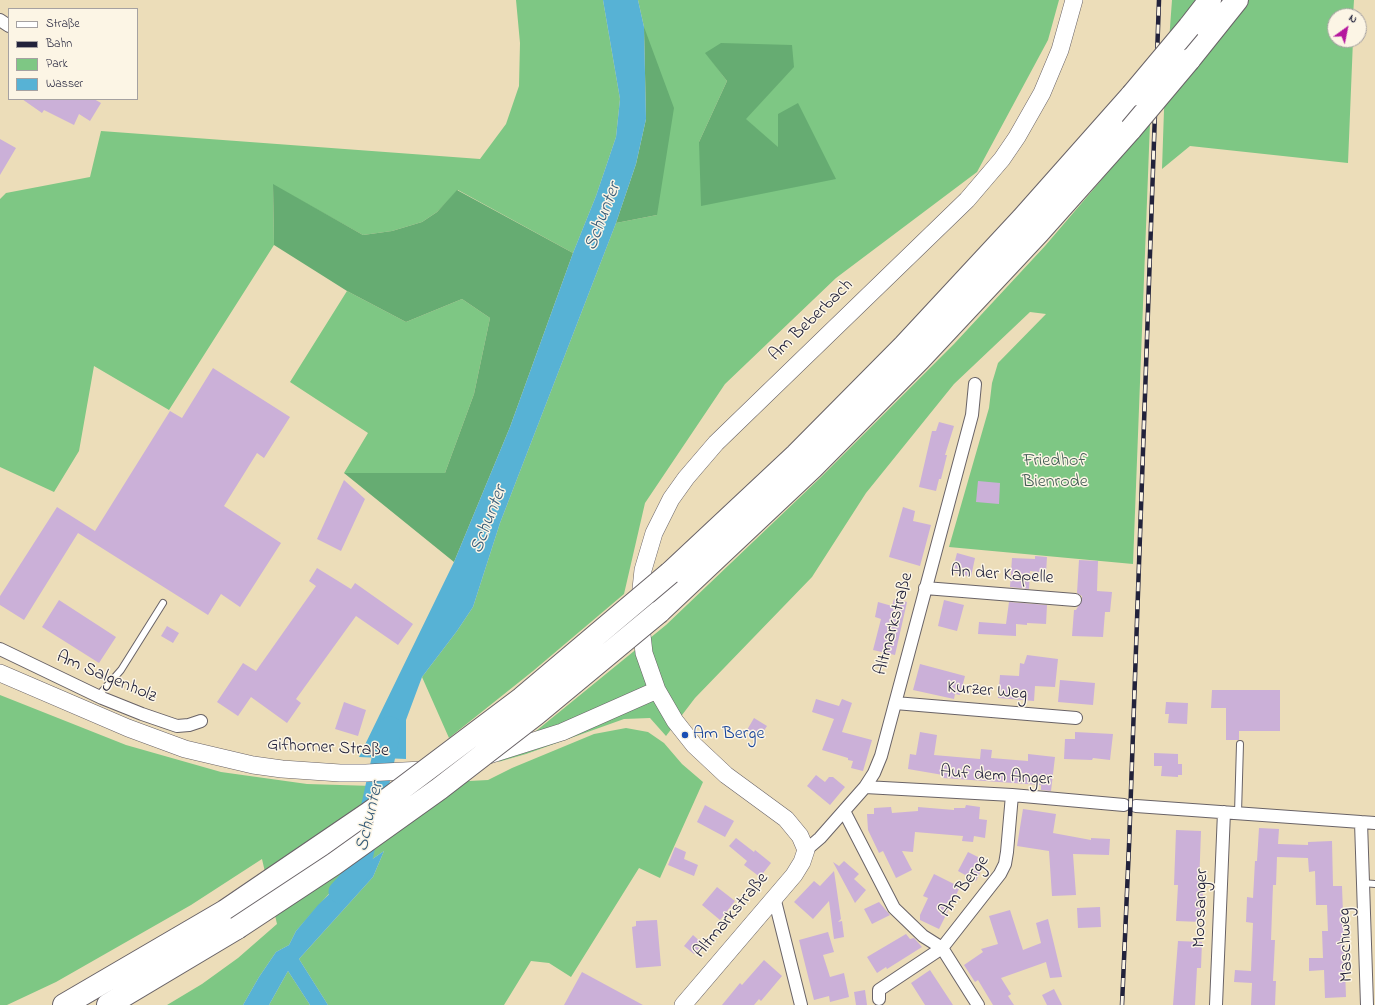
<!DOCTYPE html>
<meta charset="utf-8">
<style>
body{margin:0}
#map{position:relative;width:1375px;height:1005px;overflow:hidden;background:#ecddb9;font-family:"Indie Flower",sans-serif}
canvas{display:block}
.legend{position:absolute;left:8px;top:8px;width:130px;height:92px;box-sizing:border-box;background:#fcf5e5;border:1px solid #a5a1a1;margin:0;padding:5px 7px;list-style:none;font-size:12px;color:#22223b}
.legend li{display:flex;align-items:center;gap:8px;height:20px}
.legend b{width:20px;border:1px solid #a5a1a1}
.north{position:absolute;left:1327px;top:8px;width:40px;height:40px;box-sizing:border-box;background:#fcf5e5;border:1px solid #a5a1a1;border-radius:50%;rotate:33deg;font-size:11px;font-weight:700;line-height:16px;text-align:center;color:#22223b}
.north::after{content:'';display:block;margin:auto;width:14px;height:18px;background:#b5179e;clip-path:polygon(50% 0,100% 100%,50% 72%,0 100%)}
</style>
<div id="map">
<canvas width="1375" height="1005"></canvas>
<ul class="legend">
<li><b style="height:5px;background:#fff"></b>Straße</li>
<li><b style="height:5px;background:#22223b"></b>Bahn</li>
<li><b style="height:11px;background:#7ec784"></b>Park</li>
<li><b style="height:11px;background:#57b2d5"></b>Wasser</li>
</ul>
<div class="north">N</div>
</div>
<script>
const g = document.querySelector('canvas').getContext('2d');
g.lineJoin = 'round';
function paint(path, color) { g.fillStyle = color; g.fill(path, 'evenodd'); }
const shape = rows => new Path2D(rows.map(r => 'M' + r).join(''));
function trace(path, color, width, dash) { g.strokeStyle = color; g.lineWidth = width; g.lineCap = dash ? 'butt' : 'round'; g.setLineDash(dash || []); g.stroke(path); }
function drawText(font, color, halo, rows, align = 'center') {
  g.font = font + ' "Indie Flower",sans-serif'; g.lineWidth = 3; g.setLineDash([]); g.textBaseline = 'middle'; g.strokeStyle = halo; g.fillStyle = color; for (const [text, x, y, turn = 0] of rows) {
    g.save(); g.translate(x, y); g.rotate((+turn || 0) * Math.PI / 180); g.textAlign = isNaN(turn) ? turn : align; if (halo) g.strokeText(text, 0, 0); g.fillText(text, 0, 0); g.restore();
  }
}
paint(shape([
 [516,0,603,0,620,99,616,137,596,196,573,253,458,190,437,212,422,222,392,231,363,235,273,185,274,245,169,410,94,366,79,451,54,492,0,467,0,199,6,193,90,177,101,131,480,159,506,124,519,86,520,43],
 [638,0,1059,0,1048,40,977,172,836,278,725,384,645,503,624,594,533,671,449,738,422,677,457,631,473,607,500,523,616,223,657,215,644,27],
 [706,53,793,67,745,119,778,148,699,142,727,81],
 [1172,0,1354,0,1353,16,1335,16,1335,40,1353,40,1348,163,1190,146,1162,169,1164,110],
 [1150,123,1133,564,949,547,989,408,992,383,998,363,1046,314,1030,312,954,384,866,493,812,577,695,698,666,736,650,718,624,719,526,754,498,762,666,625,820,478,954,344,1045,246],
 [347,291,406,322,462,299,490,318,474,394,445,473,344,473,368,433,290,382],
 [0,695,126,745,221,772,307,784,373,786,488,780,512,768,594,734,626,728,648,732,664,743,682,764,703,782,660,878,639,868,571,977,549,963,531,961,504,1005,328,1005,299,959,373,877,384,851,349,875,334,888,296,931,289,945,276,952,259,977,243,1005,167,1005,202,984,238,958,277,924,262,859,191,905,56,982,7,1005,0,1005],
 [288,971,310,1005,269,1005]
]), '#7ec784');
paint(shape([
 [644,27,674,108,657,215,616,223,636,164,646,119],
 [721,43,792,45,794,67,746,119,778,147,778,114,798,103,836,179,701,206,699,142,727,81,705,53],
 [273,184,363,235,392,231,422,222,437,212,457,190,573,253,510,427,454,562,344,473,445,473,474,394,490,318,462,299,406,322,347,291,274,245]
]), '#66ac72');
paint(shape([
 [603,0,638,0,644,27,646,119,636,164,616,223,500,523,473,607,457,631,422,677,406,720,406,759,359,757,454,562,510,427,573,253,596,196,616,137,620,99],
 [384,851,373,877,299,959,328,1005,310,1005,288,971,269,1005,243,1005,259,977,276,952,289,945,296,931,318,905,349,875]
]), '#57b2d5');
trace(shape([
 [340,892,358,872,390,728]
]), '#57b2d5', 23);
paint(shape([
 [22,99,94,99,101,103,90,121,79,114,74,125,44,110,42,113],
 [0,139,16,148,0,175],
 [213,368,290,417,264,458,257,453,224,506,281,543,240,607,221,594,208,615,78,533,24,620,0,605,0,596,57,507,95,531,170,411,182,418],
 [939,422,954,426,945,455,947,455,941,479,939,479,936,491,919,487,932,431,936,431],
 [344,480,365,499,341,551,317,539],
 [978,481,1000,483,999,504,976,502],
 [903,507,915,511,913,521,931,525,920,566,889,557],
 [957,553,975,558,971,577,952,572],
 [1035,556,1047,557,1046,573,1030,571,1029,589,1010,587,1012,558,1035,559],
 [1079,560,1098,561,1097,591,1112,592,1110,612,1105,612,1103,637,1072,636,1074,610,1076,610,1082,600,1082,596,1077,593],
 [317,568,351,589,355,583,413,624,398,645,356,616,296,699,301,703,287,723,251,697,238,716,217,702,243,663,256,671,316,586,309,581],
 [894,599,907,602,895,655,873,650,881,619,875,617,878,602,892,606],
 [59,600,116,637,99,663,42,627],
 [944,600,964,605,957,631,938,626],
 [1009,602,1047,605,1046,624,1027,623,1027,625,1016,624,1016,636,978,634,979,622,1006,624],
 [167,626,179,633,173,643,161,636],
 [1027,655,1058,659,1055,687,1035,686,1034,701,998,698,1000,675,1019,676,1020,663,1024,664],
 [920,664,965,676,960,695,955,694,954,699,913,690],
 [1060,680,1095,683,1093,705,1058,702],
 [1212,690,1280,690,1280,731,1239,731,1239,740,1226,740,1226,708,1211,708],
 [816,699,839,706,842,699,852,703,842,732,872,740,863,771,851,768,853,761,848,760,848,758,822,750,834,719,812,712],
 [344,702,366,710,358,736,335,729],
 [1166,702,1188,703,1187,724,1168,723,1169,714,1165,714],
 [754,718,767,726,760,737,747,730],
 [920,732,937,735,934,755,980,759,981,749,992,750,991,758,1028,761,1028,754,1055,757,1051,791,1041,790,1041,785,943,778,943,775,908,769,910,754,916,755],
 [1075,732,1113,734,1110,760,1093,758,1092,760,1064,759,1065,739,1075,739],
 [1154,753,1178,754,1178,764,1182,764,1182,775,1178,775,1178,777,1161,776,1162,766,1154,766],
 [816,775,825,782,829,777,833,777,845,787,830,805,807,786],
 [705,805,734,821,725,837,697,822],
 [966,805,980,807,979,819,987,820,985,838,974,836,973,842,962,841,963,836,915,832,913,852,902,851,912,870,896,878,883,851,879,853,868,830,867,814,874,814,874,808,891,807,892,813,918,811,918,807,954,810,954,808,965,808],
 [1023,809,1056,814,1053,833,1091,840,1091,838,1110,839,1109,855,1073,854,1076,895,1052,896,1049,851,1017,846],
 [1259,828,1279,829,1278,844,1308,845,1308,842,1332,841,1333,886,1342,886,1346,997,1325,998,1324,970,1309,971,1309,958,1323,958,1322,931,1328,931,1327,905,1316,905,1315,871,1309,872,1308,858,1277,857,1276,885,1273,885,1271,940,1275,940,1273,981,1276,981,1275,1005,1251,1005,1252,983,1234,982,1235,970,1251,971,1253,923,1246,922,1247,897,1253,898,1255,861,1257,861],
 [1176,830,1201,831,1199,886,1203,887,1202,922,1176,921,1178,885,1174,885],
 [736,838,754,852,755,850,771,863,760,877,744,865,747,861,729,846],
 [675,847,686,852,684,859,698,865,694,876,668,865],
 [968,852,986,861,976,881,958,871],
 [844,861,859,874,854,879,866,890,855,903,833,862,839,866],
 [834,871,841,919,838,922,842,921,844,937,834,939,829,901,813,919,794,902,814,881,820,886],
 [934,874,960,887,939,929,920,920,920,915,928,898,923,896],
 [717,887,735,901,720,920,702,905],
 [879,902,890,915,872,924,864,909],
 [1100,907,1101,927,1078,928,1077,908],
 [1010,910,1023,950,1041,943,1036,923,1048,919,1062,977,1050,978,1046,962,1001,978,1011,994,1008,996,1014,1005,993,1005,978,980,975,982,964,965,983,952,981,949,998,944,989,916],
 [657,920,661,966,636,968,632,927,636,926,636,921],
 [828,932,834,952,823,955,830,977,844,973,849,997,830,1002,829,996,814,1000,799,940],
 [906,934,910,939,914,938,922,947,887,969,886,967,877,973,867,957],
 [693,935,703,944,694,954,684,946],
 [1178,941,1202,942,1201,968,1197,968,1195,1005,1173,1005],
 [764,960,782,976,761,1001,759,999,754,1005,722,1005,740,983,742,985],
 [930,970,953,1005,925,1005,911,983],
 [582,972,643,1005,564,1005],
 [1054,989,1062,1005,1047,1005,1042,995],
 [865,990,867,1005,856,1005,854,992]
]), '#cbb0d8');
const service = shape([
 [98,696,121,670,163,603],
 [1238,813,1240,744],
 [1362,883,1375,884]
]);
const minor = shape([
 [0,20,9,26],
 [925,588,1075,600],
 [0,649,102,698,142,714,177,726,189,725,201,721],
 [895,703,1076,718],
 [865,787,1012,795,1124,805],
 [1136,806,1375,823],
 [844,811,894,908,923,936,942,948,978,1005],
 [1361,822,1367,1005],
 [806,850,820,838,865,787,874,773,881,756,972,415,975,384],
 [774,897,801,1005],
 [879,999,879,990,942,948,1000,874,1005,864,1007,852,1012,795],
 [1216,1005,1224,812]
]);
const secondary = shape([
 [0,673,128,728,185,749,253,765,282,769,340,773,366,773,422,770,486,756,562,732,657,690],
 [683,1005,794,875,802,862,806,850,800,836,786,819,726,775,694,745,675,721,657,690,644,653,639,608,643,570,654,533,671,499,686,478,716,443,967,200,1002,159,1017,137,1042,93,1060,50,1074,0]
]);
const motorway = shape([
 [1189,27,1210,0],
 [1189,60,1237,0],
 [670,573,796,455,904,346,1022,219,1132,95],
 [659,612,812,468,920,359,1039,232,1131,129],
 [64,1005,225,911,372,811],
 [108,1005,237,928]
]);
trace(service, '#696367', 8);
trace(minor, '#696367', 14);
trace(secondary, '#696367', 18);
trace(motorway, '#696367', 24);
trace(service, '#fff', 6);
trace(minor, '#fff', 12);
trace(secondary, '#fff', 17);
trace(motorway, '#fff', 22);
const rail = shape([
 [1122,1005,1129,846,1159,0]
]);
trace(rail, '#22223b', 4.5);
trace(rail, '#fcf5e5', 3, [9]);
const motorwayBridge = shape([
 [1132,95,1189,27],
 [1131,129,1189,60],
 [372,811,522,698,670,573],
 [237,928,334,864,439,789,536,714,659,612]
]);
trace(motorwayBridge, '#696367', 24, []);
trace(motorwayBridge, '#fff', 22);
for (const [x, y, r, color] of [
 [685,735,4,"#1a4fb4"]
]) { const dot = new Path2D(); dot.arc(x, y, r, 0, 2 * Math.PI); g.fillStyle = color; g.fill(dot); trace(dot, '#fcf5e5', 1.5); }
drawText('18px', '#22223b', '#fcf5e5', [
 ["Am Beberbach",812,321,-44],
 ["An der Kapelle",1002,576,4],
 ["Altmarkstraße",895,624,-75],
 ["Am Salgenholz",106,678,23],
 ["Kurzer Weg",987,692,5],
 ["Gifhorner Straße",328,749,3],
 ["Auf dem Anger",996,777,4],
 ["Am Berge",965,887,-54],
 ["Moosanger",1202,908,-88],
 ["Altmarkstraße",732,916,-50],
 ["Maschweg",1347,945,-92]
]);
drawText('18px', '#425c55', '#fcf5e5', [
 ["Friedhof",1055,462],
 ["Bienrode",1055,483]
]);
drawText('18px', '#164399', '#fcf5e5', [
 ["Am Berge",693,735]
], 'left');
drawText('italic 19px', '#375c79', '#fcf5e5', [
 ["Schunter",604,217,-69],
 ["Schunter",490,520,-69],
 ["Schunter",371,817,-77]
]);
</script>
